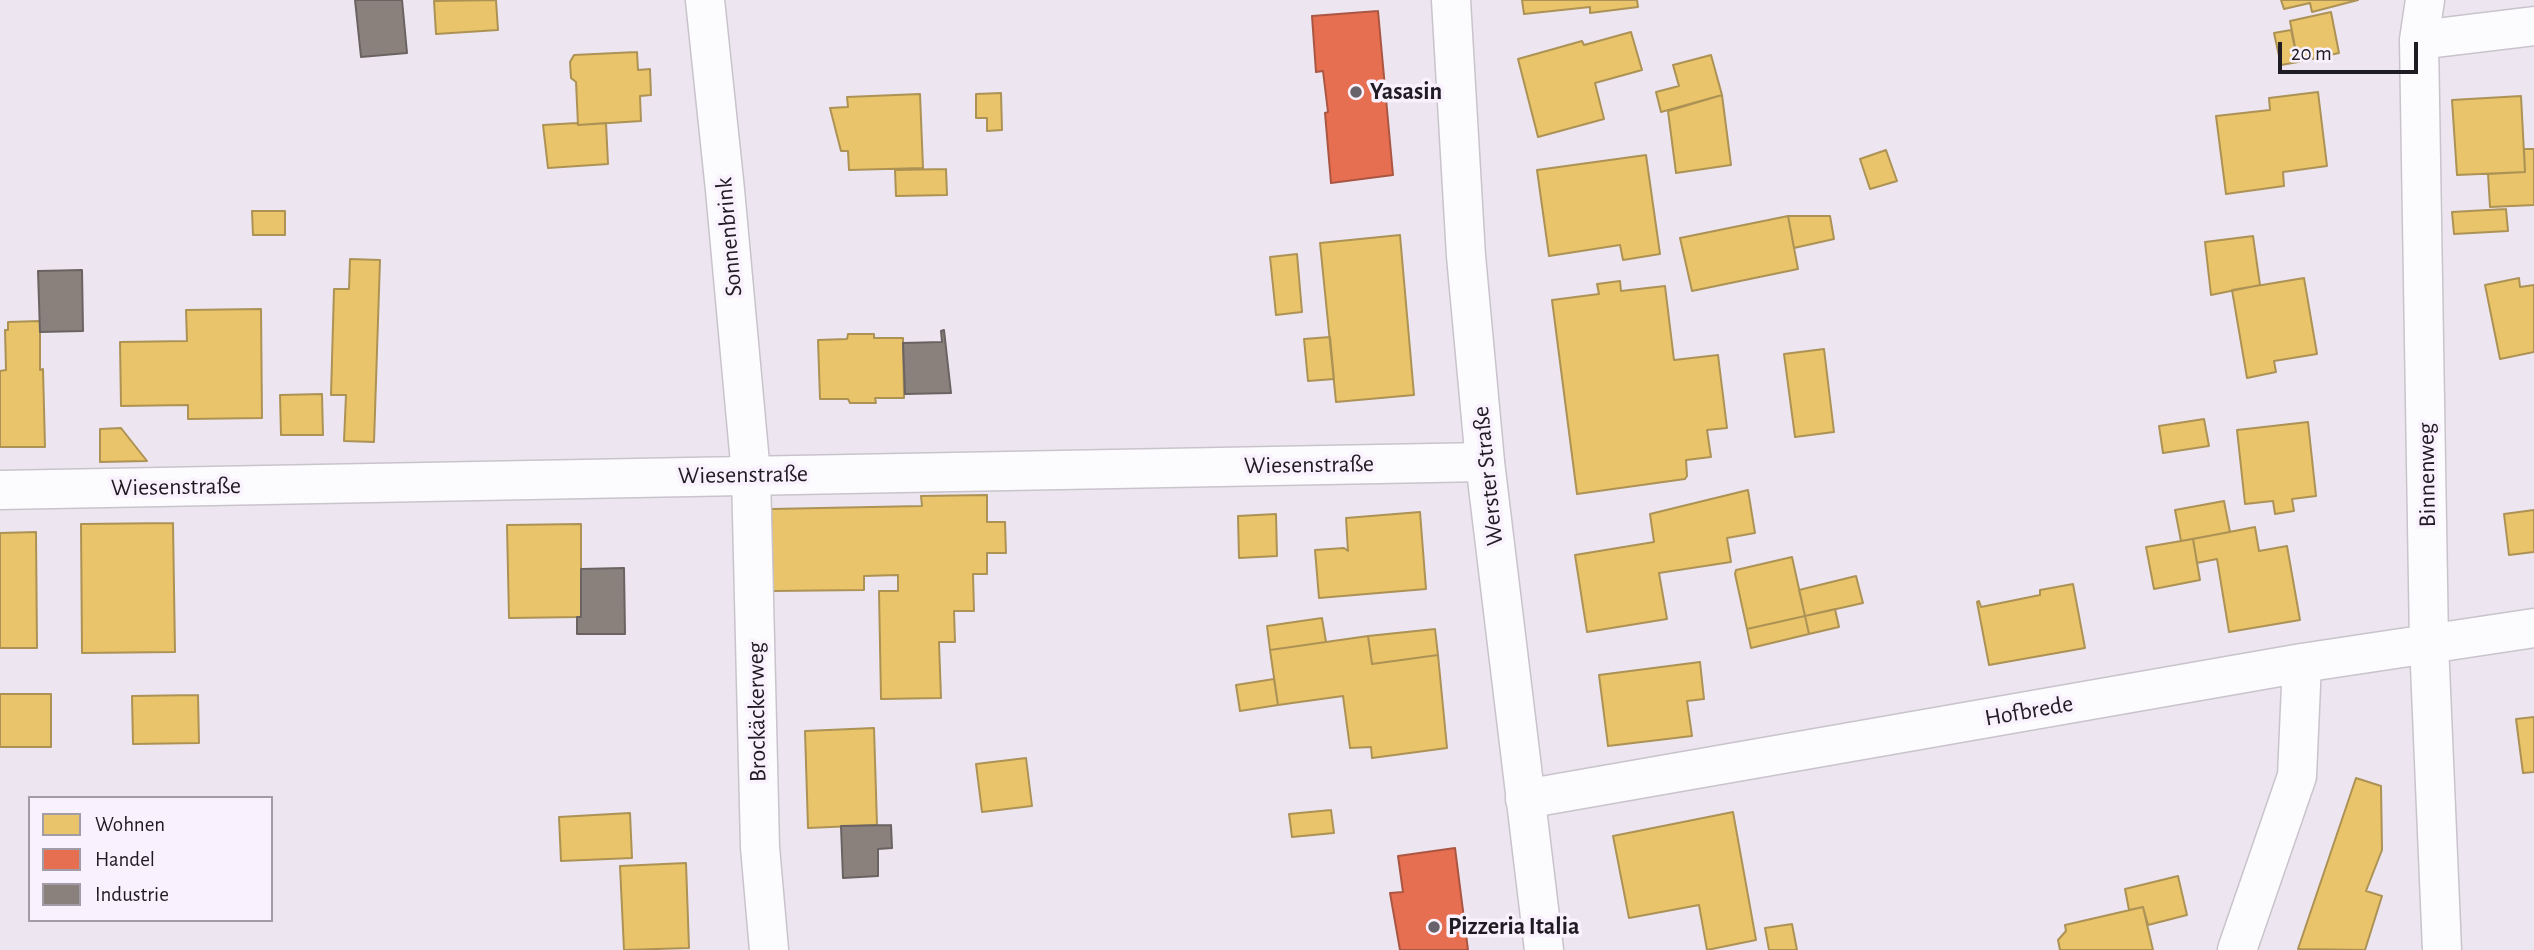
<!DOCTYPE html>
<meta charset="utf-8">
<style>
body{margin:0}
#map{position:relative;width:2534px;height:950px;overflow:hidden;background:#ede6f1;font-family:"Alegreya Sans",sans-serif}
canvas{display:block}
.legend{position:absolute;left:28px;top:796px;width:245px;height:126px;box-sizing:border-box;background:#f9f1fd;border:2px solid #a29ca6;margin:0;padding:9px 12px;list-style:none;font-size:21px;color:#201c23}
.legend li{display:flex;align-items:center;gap:14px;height:35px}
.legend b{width:35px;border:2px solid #a29ca6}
.scale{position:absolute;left:2278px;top:42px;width:140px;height:32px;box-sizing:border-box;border:4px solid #201c23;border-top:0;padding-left:9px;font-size:21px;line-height:24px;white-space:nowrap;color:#201c23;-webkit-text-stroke:5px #f9f1fd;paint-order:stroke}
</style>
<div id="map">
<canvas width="2534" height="950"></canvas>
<ul class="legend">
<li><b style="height:19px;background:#e9c46a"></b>Wohnen</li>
<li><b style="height:19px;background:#e76f51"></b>Handel</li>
<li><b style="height:19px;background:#8a817c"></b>Industrie</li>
</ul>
<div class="scale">20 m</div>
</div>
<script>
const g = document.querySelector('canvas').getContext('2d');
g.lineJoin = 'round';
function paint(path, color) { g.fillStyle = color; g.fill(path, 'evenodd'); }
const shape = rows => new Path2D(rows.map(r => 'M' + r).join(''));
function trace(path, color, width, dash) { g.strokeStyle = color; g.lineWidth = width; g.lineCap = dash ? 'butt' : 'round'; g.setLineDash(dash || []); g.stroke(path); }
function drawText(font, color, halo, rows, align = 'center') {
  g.font = font + ' "Alegreya Sans",sans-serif'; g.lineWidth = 7; g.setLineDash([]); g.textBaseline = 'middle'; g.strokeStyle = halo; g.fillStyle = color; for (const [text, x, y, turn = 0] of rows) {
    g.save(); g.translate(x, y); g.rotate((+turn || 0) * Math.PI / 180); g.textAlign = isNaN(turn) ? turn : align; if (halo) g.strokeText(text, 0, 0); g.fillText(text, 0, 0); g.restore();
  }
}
const homes = shape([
 [496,0,498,30,436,34,434,1,496,0],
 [1522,0,1637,0,1638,7,1590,13,1590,7,1524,14,1522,0],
 [2281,0,2358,0,2312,12,2310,3,2284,9,2281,0],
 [2331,12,2339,53,2298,62,2290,21,2331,12],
 [2291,30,2298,62,2281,65,2274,33,2291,30],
 [1631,32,1642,70,1595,83,1604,119,1538,137,1518,59,1582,41,1584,45,1631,32],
 [637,52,638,70,650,69,651,95,640,96,641,121,578,125,576,82,571,78,570,62,574,55,637,52],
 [1711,55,1722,95,1661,112,1656,92,1679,86,1673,65,1711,55],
 [2318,92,2327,166,2283,172,2284,186,2226,194,2216,116,2270,110,2269,98,2318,92],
 [1001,93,1002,130,987,131,987,118,976,118,976,94,1001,93],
 [920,94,923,168,849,170,848,151,841,151,830,108,848,107,847,97,920,94],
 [1722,95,1731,165,1676,173,1668,111,1722,95],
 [2521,96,2525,172,2457,175,2452,100,2521,96],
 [577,123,578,125,606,123,608,164,548,168,543,125,577,123],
 [2524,149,2534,149,2534,205,2490,207,2488,174,2525,172,2524,149],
 [1886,150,1897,181,1870,189,1860,159,1886,150],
 [1646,155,1660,254,1623,260,1620,245,1549,256,1537,170,1646,155],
 [946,169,947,195,896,196,895,170,946,169],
 [2506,209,2508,231,2454,234,2452,212,2506,209],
 [252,211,285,211,285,235,253,235,252,211],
 [1788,216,1798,269,1692,291,1680,238,1788,216],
 [1788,216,1830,216,1834,239,1794,248,1788,216],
 [1400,235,1414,395,1336,402,1320,243,1400,235],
 [2253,236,2260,285,2211,295,2205,242,2253,236],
 [1297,254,1302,312,1276,315,1270,257,1297,254],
 [350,259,380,260,374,442,344,441,346,395,331,395,334,289,349,289,350,259],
 [2304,278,2317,354,2274,361,2276,372,2247,378,2232,290,2304,278],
 [2519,278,2520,287,2534,285,2534,352,2500,359,2485,285,2519,278],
 [1620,281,1621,291,1665,286,1674,360,1718,355,1727,428,1707,430,1711,457,1686,460,1687,476,1685,479,1577,494,1552,300,1599,294,1597,284,1620,281],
 [261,309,262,418,188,419,188,405,121,406,120,342,187,341,186,310,261,309],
 [40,321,40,370,43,369,45,447,0,447,0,371,6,370,5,330,8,330,8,322,40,321],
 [848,334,874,334,874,338,903,338,904,398,875,398,876,403,850,403,848,399,820,399,818,340,847,339,848,334],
 [1330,337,1334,379,1308,381,1304,339,1330,337],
 [1824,349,1834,432,1795,437,1784,354,1824,349],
 [322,394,323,435,281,435,280,395,322,394],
 [2204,419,2209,446,2163,453,2159,426,2204,419],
 [2308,422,2316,496,2292,499,2294,511,2275,514,2273,501,2245,504,2237,430,2308,422],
 [121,428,147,461,100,462,100,429,121,428],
 [1748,490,1755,533,1727,538,1731,562,1659,573,1667,619,1587,632,1575,555,1654,542,1650,514,1748,490],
 [987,495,987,522,1005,522,1006,553,987,553,987,574,973,574,974,611,954,611,955,642,939,642,941,698,881,699,879,591,898,591,898,575,864,576,864,590,773,591,771,509,922,506,921,496,987,495],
 [2224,501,2230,532,2181,541,2175,510,2224,501],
 [2534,510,2534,552,2509,555,2504,514,2534,510],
 [1420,512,1426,589,1319,598,1315,550,1344,548,1348,551,1346,518,1420,512],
 [1276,514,1277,556,1239,558,1238,516,1276,514],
 [173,523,175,652,82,653,81,524,173,523],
 [581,524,581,617,509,618,507,525,581,524],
 [2255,527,2259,551,2287,546,2300,620,2229,632,2217,559,2197,563,2193,539,2255,527],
 [36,532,37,648,0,648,0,533,36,532],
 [2193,539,2200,580,2154,589,2146,547,2193,539],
 [1792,557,1805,616,1747,629,1735,574,1736,570,1792,557],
 [1856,576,1863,603,1805,616,1799,590,1856,576],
 [2073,584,2085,648,1989,665,1977,602,1979,601,1981,607,2040,595,2040,590,2073,584],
 [1835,609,1839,627,1809,634,1805,616,1835,609],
 [1805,616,1809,634,1751,648,1747,629,1805,616],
 [1322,618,1326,642,1270,650,1267,626,1322,618],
 [1435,629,1438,655,1372,664,1368,636,1435,629],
 [1368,636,1372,664,1438,655,1447,748,1372,758,1371,747,1350,748,1343,696,1278,705,1270,650,1368,636],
 [1700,662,1704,699,1687,701,1692,736,1608,746,1599,675,1700,662],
 [1274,679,1278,705,1240,711,1236,685,1274,679],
 [0,694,51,694,51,747,0,747,0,694],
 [198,695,199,743,133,744,132,696,198,695],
 [2534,717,2534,772,2523,773,2516,719,2534,717],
 [874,728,877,825,808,828,805,731,874,728],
 [1026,758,1032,806,982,812,976,764,1026,758],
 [2356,778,2381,786,2382,850,2366,891,2382,896,2365,950,2298,949,2356,778],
 [1331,810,1334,833,1292,837,1289,814,1331,810],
 [1733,812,1756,940,1707,950,1699,905,1629,918,1613,836,1733,812],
 [630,813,632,858,561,861,559,817,630,813],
 [686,863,689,948,624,950,620,866,686,863],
 [2178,876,2187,915,2148,925,2143,907,2129,910,2125,889,2178,876],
 [2143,907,2153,950,2060,950,2058,940,2066,931,2065,925,2143,907],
 [1792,924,1797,950,1769,950,1765,928,1792,924]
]);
paint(homes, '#e9c46a');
trace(homes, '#ad9255', 2);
const shops = shape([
 [1378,11,1393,175,1331,183,1325,113,1328,112,1323,71,1316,72,1312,16,1378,11],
 [1455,848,1468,950,1400,950,1390,893,1403,892,1398,856,1455,848]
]);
paint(shops, '#e76f51');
trace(shops, '#ab5643', 2);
const industry = shape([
 [355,0,402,0,407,53,361,57,355,0],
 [82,270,83,331,40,332,38,271,82,270],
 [944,330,951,393,905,394,903,343,942,342,941,331,944,330],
 [624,568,625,634,577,634,577,617,581,617,581,569,624,568],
 [891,825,892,848,878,849,878,876,843,878,841,826,891,825]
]);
paint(industry, '#8a817c');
trace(industry, '#6a6361', 2);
const minor = shape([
 [705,0,725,190,751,474,760,847,769,950],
 [2425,0,2419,40,2429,643,2442,950],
 [2419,40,2534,26],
 [0,490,1485,462],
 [1525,799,2302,663,2534,628],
 [2237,950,2297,776,2302,663]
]);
const major = shape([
 [1451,0,1466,256,1485,462,1544,950]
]);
trace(minor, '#c9c3cc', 41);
trace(major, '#c9c3cc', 41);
trace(minor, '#fcfbfd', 38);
trace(major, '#fcfbfd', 38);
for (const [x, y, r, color] of [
 [1356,92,7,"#68636b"],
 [1434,927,7,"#68636b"]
]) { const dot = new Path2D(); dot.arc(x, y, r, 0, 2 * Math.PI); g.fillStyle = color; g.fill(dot); trace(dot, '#f9f1fd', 2.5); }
drawText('bold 24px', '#201c23', '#f9f1fd', [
 ["Yasasin",1370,92],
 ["Pizzeria Italia",1448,927]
], 'left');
drawText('24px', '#201c23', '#f9f1fd', [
 ["Sonnenbrink",729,237,-95],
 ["Wiesenstraße",1309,465,-1],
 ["Wiesenstraße",743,475,-1],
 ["Binnenweg",2427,475,-91],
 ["Werster Straße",1488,476,-96],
 ["Wiesenstraße",176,487,-1],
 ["Hofbrede",2029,711,-10],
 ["Brockäckerweg",757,712,-91]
]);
</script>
